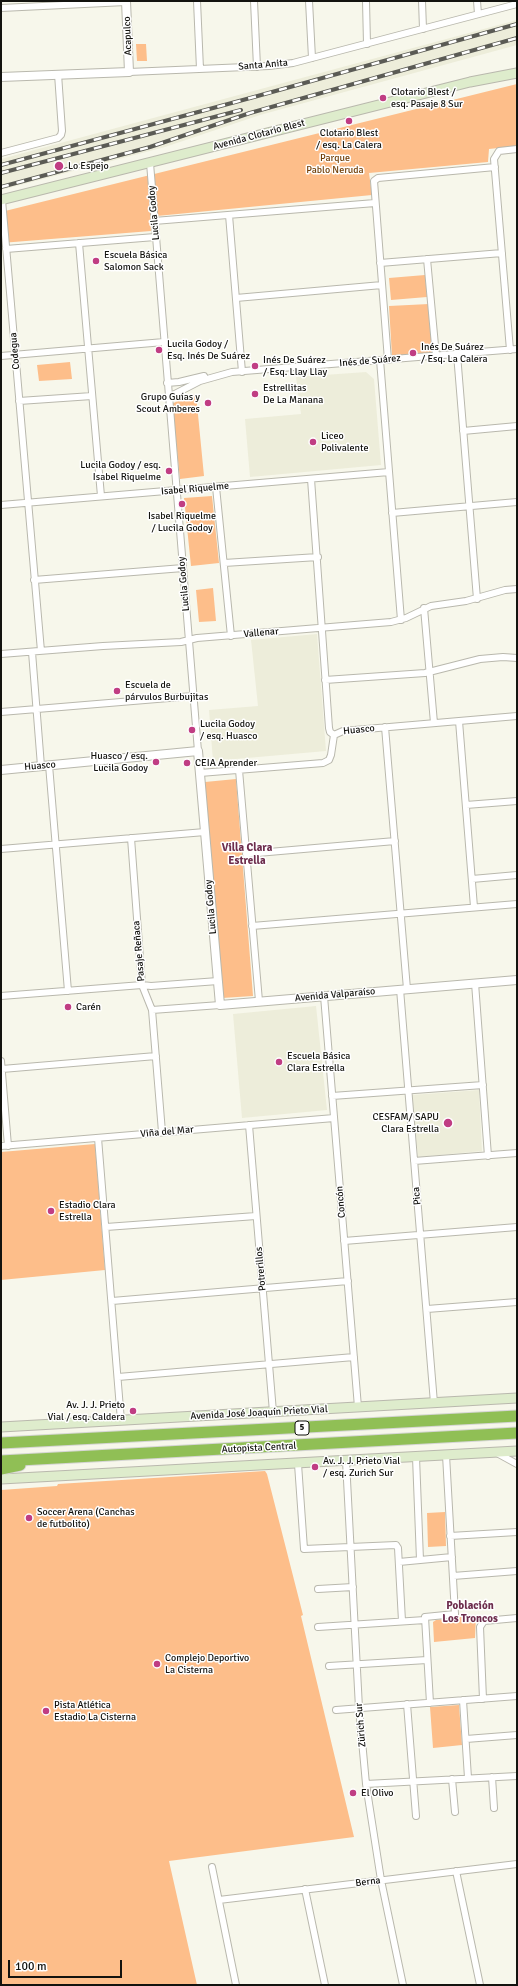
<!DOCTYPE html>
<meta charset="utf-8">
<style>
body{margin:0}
#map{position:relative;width:518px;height:1986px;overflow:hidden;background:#f7f7eb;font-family:Signika,sans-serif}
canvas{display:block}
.frame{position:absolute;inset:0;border:2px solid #13130f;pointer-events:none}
.scale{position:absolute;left:8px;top:1960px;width:114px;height:18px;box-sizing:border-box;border:2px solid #13130f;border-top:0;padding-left:5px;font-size:12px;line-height:14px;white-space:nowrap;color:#13130f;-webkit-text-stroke:3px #fff;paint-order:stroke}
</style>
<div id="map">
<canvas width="518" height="1986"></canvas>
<div class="frame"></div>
<div class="scale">100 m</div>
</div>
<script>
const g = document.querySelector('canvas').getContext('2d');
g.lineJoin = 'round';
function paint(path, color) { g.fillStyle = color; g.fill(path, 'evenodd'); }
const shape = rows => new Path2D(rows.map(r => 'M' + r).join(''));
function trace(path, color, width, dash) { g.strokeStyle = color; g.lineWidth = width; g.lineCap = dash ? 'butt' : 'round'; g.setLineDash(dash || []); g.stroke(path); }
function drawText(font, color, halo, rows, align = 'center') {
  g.font = font + ' Signika,sans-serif'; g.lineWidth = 3; g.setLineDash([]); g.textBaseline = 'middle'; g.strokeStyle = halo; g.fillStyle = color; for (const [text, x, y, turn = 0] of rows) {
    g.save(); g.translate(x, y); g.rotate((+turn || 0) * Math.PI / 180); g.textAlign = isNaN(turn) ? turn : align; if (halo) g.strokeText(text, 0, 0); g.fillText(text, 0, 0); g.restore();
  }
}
paint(shape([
 [517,20,517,45,260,115,165,147,1,190,1,159],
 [366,372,374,379,381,465,250,477,245,419,301,414,296,377],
 [317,634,326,751,213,761,209,710,258,706,251,640],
 [316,1006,327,1110,242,1118,233,1014],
 [479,1090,482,1151,418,1157,412,1095]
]), '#ededda');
paint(shape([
 [136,44,146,44,147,61,137,61],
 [517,84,517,146,489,149,488,162,369,173,372,195,157,216,150,219,151,231,1,243,1,212],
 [425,275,427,297,391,300,389,278],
 [429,304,432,354,392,356,389,306],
 [70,362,72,379,39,381,37,365],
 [190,394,196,394,204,476,180,479,172,404],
 [212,496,219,563,191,566,184,498],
 [213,588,216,621,199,622,196,590],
 [236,779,253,996,222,998,205,782],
 [95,1144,105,1270,1,1280,1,1152],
 [265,1471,267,1474,303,1615,301,1616,354,1837,169,1861,197,1985,1,1985,1,1490,57,1486,58,1484],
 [445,1512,446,1546,428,1547,427,1513],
 [476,1615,475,1638,434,1642,433,1622,436,1620],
 [459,1705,462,1745,433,1748,430,1707]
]), '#fdbe8a');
const minor = shape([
 [197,1,200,69],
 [254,1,257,67],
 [309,1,312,58],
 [366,1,367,44],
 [422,1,423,29],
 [477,1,478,14],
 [1,8,126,2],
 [129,72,269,66,293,63,517,4],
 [1,153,58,138,61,135,62,131,58,74],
 [150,163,198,751],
 [2,200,41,651],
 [229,215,242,372],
 [154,221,375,203],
 [79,243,101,496],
 [6,249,155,237],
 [427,259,436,356],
 [380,263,502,253],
 [236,298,382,285],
 [510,350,494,159,499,151,517,149],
 [457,354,477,599],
 [1,356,164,342],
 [380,360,401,620],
 [388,360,374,181,378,178,495,167],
 [167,383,179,382,204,376],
 [169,397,200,381,232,372,517,349],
 [19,401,92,396],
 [463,431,517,426],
 [311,479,329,728,330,732,334,735],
 [216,487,231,636],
 [1,505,389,472],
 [392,513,517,502],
 [224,563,318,557],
 [34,580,183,568],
 [424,608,434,723],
 [32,652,41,766],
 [1,654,103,646,181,642,197,638,391,622,406,618,431,606,466,601,505,590,517,589],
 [325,680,425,673,480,659,503,657,517,658],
 [1,712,193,696],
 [459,721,474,907],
 [385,727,407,989],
 [49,765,68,991],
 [239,770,259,1001],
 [200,773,323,763,329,760,331,755,334,735,343,731,517,716],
 [466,805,517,801],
 [131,838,142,985,152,1010,162,1132],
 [1,849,205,832],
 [246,854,395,841],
 [472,879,517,875],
 [252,926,517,904],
 [475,983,488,1156],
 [400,989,434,1403],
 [1,996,142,985,151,986,218,981],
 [324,996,358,1407],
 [152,1010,220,1005],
 [1,1061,8,1146],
 [2,1069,156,1056],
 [332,1096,483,1085],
 [249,1125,273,1412],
 [98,1138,121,1421],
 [1,1146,334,1118],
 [414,1161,517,1153],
 [106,1227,256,1216],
 [344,1241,517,1227],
 [112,1301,348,1281],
 [427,1309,517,1302],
 [118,1377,354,1357],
 [497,1453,517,1464],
 [416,1457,420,1560],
 [346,1461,359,1708,366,1784,381,1880,403,1985],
 [298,1464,304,1549,396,1545,398,1548,402,1621],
 [450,1536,517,1532],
 [399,1562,452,1557],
 [453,1576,517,1571],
 [318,1589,353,1587],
 [318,1627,425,1620],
 [329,1666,427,1660],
 [483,1699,480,1627,484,1621,517,1618],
 [463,1700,468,1778],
 [430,1703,425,1617,455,1614,446,1455],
 [407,1704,416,1816],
 [336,1710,517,1696],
 [466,1739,517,1735],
 [492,1777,494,1808],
 [452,1779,455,1812],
 [366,1784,517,1776],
 [212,1867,236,1985],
 [456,1871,480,1985],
 [305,1889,325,1985],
 [219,1900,517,1864]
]);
const tertiary = shape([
 [1,77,129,72,126,1],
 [1,770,198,751,220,1005,517,980]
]);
const secondary = shape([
 [1,200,470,82,517,73],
 [1,1427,517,1398],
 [1,1479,517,1451]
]);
const motorway = shape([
 [1,1443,517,1416],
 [1,1461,517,1433],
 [1,1469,20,1465]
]);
trace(minor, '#b9b8ad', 8);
trace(tertiary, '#b9b8ad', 10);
trace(secondary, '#b9b8ad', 11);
trace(motorway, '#d5d5d4', 13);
trace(minor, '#fff', 6);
trace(tertiary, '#fff', 8);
trace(secondary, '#deeccc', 9);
trace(motorway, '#90bf55', 11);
const rail = shape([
 [1,165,254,97,517,24],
 [1,173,241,110],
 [1,187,150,147,250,113,517,38]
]);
trace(rail, '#5b5b55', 4);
trace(rail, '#fff', 2.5, [8]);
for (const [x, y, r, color] of [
 [383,98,4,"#c03d83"],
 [349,121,4,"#c03d83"],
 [59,166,5,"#c03d83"],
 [96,261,4,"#c03d83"],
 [159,350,4,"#c03d83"],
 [413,353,4,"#c03d83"],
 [255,366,4,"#c03d83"],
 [255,394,4,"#c03d83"],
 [208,403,4,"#c03d83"],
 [313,442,4,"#c03d83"],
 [169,471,4,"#c03d83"],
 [182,504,4,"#c03d83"],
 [117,691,4,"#c03d83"],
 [192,730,4,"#c03d83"],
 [156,762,4,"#c03d83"],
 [187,763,4,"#c03d83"],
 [68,1007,4,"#c03d83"],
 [279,1062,4,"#c03d83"],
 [448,1123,5,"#c03d83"],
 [51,1211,4,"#c03d83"],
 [133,1411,4,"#c03d83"],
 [315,1467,4,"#c03d83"],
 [29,1518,4,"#c03d83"],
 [157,1664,4,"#c03d83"],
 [46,1711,4,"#c03d83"],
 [353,1793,4,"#c03d83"]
]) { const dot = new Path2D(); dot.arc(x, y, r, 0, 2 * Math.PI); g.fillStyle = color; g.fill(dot); trace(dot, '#fff', 1.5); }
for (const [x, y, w] of [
 [302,1428,14]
]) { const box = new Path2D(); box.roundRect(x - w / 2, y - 7, w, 14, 3); g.fillStyle = '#fff'; g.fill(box); trace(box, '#13130f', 1); }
drawText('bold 9px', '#13130f', null, [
 ["5",302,1428]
]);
drawText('10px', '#13130f', '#fff', [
 ["Acapulco",128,36,-92],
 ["Santa Anita",263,65,-5],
 ["Avenida Clotario Blest",259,135,-15],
 ["Lucila Godoy",154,213,-95],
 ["Codegua",15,351,-95],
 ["Inés de Suárez",370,361,-5],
 ["Isabel Riquelme",195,489,-5],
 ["Lucila Godoy",184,584,-95],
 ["Vallenar",261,633,-5],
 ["Huasco",359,730,-6],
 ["Huasco",40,766,-5],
 ["Lucila Godoy",211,907,-95],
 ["Pasaje Reñaca",139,951,-95],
 ["Avenida Valparaíso",335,995,-5],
 ["Viña del Mar",167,1132,-5],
 ["Pica",417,1196,-95],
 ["Concón",341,1202,-95],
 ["Potrerillos",261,1269,-95],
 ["Avenida José Joaquín Prieto Vial",259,1413,-3],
 ["Autopista Central",259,1448,-3],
 ["Zürich Sur",361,1725,-95],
 ["Berna",368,1882,-7]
]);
drawText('10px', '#13130f', '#fff', [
 ["Clotario Blest /",391,92],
 ["esq. Pasaje 8 Sur",391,104],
 ["Clotario Blest",349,133,"center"],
 ["/ esq. La Calera",349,145,"center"],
 ["Lo Espejo",68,166],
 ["Escuela Básica",104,255],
 ["Salomon Sack",104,267],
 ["Lucila Godoy /",167,344],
 ["Esq. Inés De Suárez",167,356],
 ["Inés De Suárez",421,347],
 ["/ Esq. La Calera",421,359],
 ["Inés De Suárez",263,360],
 ["/ Esq. Llay Llay",263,372],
 ["Estrellitas",263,388],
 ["De La Manana",263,400],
 ["Grupo Guías y",200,397,"right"],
 ["Scout Amberes",200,409,"right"],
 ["Liceo",321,436],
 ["Polivalente",321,448],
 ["Lucila Godoy / esq.",161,465,"right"],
 ["Isabel Riquelme",161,477,"right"],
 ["Isabel Riquelme",182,516,"center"],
 ["/ Lucila Godoy",182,528,"center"],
 ["Escuela de",125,685],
 ["párvulos Burbujitas",125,697],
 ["Lucila Godoy",200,724],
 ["/ esq. Huasco",200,736],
 ["Huasco / esq.",148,756,"right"],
 ["Lucila Godoy",148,768,"right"],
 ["CEIA Aprender",195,763],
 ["Carén",76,1007],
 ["Escuela Básica",287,1056],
 ["Clara Estrella",287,1068],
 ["CESFAM/ SAPU",439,1117,"right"],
 ["Clara Estrella",439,1129,"right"],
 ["Estadio Clara",59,1205],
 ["Estrella",59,1217],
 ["Av. J. J. Prieto",125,1405,"right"],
 ["Vial / esq. Caldera",125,1417,"right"],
 ["Av. J. J. Prieto Vial",323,1461],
 ["/ esq. Zurich Sur",323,1473],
 ["Soccer Arena (Canchas",37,1512],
 ["de futbolito)",37,1524],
 ["Complejo Deportivo",165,1658],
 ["La Cisterna",165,1670],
 ["Pista Atlética",54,1705],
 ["Estadio La Cisterna",54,1717],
 ["El Olivo",361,1793]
], 'left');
drawText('10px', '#6f3d05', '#fff', [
 ["Parque",335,158],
 ["Pablo Neruda",335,170]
]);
drawText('bold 11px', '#6d2d4d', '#fff', [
 ["Villa Clara",247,848],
 ["Estrella",247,861],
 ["Población",470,1606],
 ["Los Troncos",470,1619]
]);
</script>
